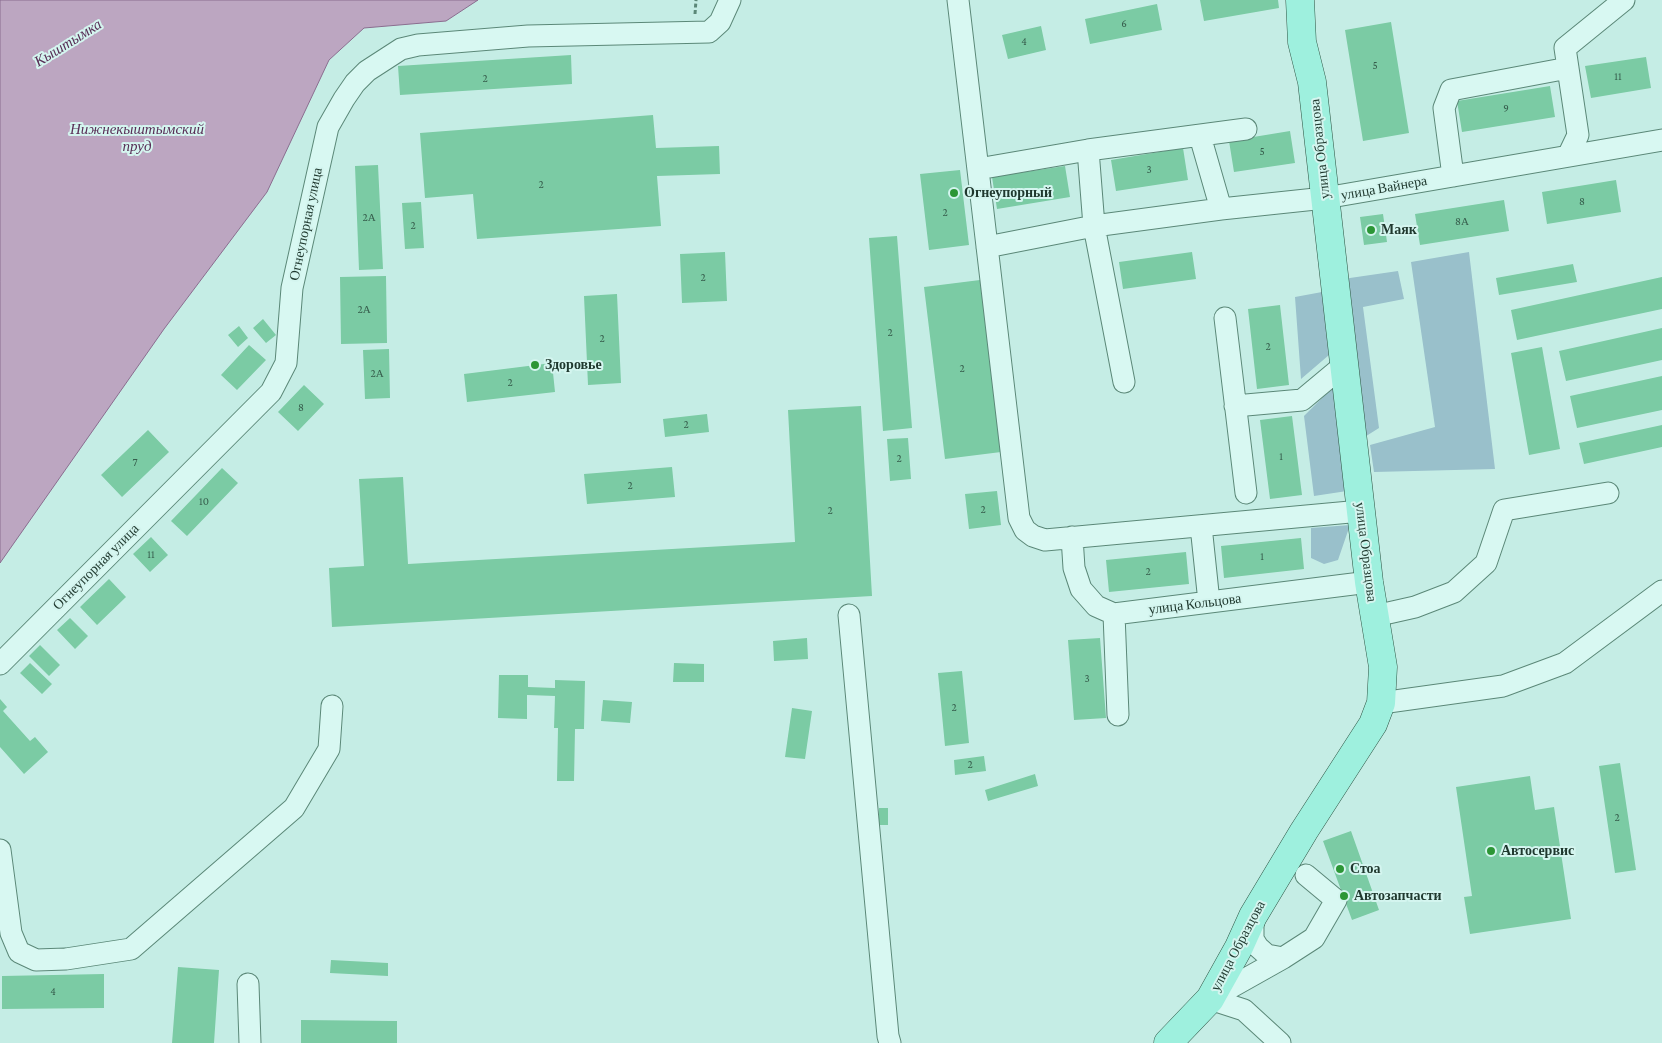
<!DOCTYPE html>
<meta charset="utf-8">
<style>
body{margin:0}
canvas{display:block;background:#c5ede5}
</style>
<canvas width="1662" height="1043"></canvas>
<script>
const g = document.querySelector('canvas').getContext('2d');
g.lineJoin = 'round';
function paint(path, color) { g.fillStyle = color; g.fill(path, 'evenodd'); }
const shape = rows => new Path2D(rows.map(r => 'M' + r).join(''));
function trace(path, color, width, dash) { g.strokeStyle = color; g.lineWidth = width; g.lineCap = dash ? 'butt' : 'round'; g.setLineDash(dash || []); g.stroke(path); }
function drawText(font, color, halo, rows, align = 'center') {
  g.font = font + ' "Crimson Pro",serif'; g.lineWidth = 4; g.setLineDash([]); g.textBaseline = 'middle'; g.strokeStyle = halo; g.fillStyle = color; for (const [text, x, y, turn = 0] of rows) {
    g.save(); g.translate(x, y); g.rotate((+turn || 0) * Math.PI / 180); g.textAlign = isNaN(turn) ? turn : align; if (halo) g.strokeText(text, 0, 0); g.fillText(text, 0, 0); g.restore();
  }
}
paint(shape([
 [1469,252,1495,469,1374,472,1370,445,1435,427,1411,262],
 [1398,271,1404,299,1363,307,1379,428,1363,438,1343,279],
 [1322,292,1329,355,1301,379,1295,297],
 [1336,384,1347,491,1314,496,1304,416],
 [1350,525,1338,560,1324,564,1311,558,1311,528]
]), '#99c0cb');
const water = shape([
 [0,0,478,0,446,21,364,28,329,60,267,192,164,329,0,563,0,0]
]);
paint(water, '#bca6c1');
trace(water, '#8a6d8f', 1);
paint(shape([
 [1200,0,1278,0,1279,8,1204,21],
 [1157,4,1162,30,1090,44,1085,19],
 [1391,22,1409,133,1363,141,1345,30],
 [1041,26,1046,50,1008,59,1002,35],
 [571,55,572,84,400,95,398,66],
 [1646,57,1651,88,1591,98,1585,66],
 [1550,86,1555,117,1462,132,1457,101],
 [653,115,656,148,719,146,720,174,657,176,661,226,477,239,473,194,425,198,420,133],
 [1290,131,1295,163,1234,172,1229,141],
 [1183,148,1188,180,1116,191,1111,160],
 [378,165,383,269,359,270,355,166],
 [1065,166,1070,197,997,209,992,177],
 [960,170,969,245,929,250,920,174],
 [1616,180,1621,212,1547,224,1542,192],
 [1504,200,1509,231,1420,245,1415,214],
 [421,202,424,248,405,249,402,203],
 [1383,214,1387,242,1364,245,1360,217],
 [897,236,912,428,883,431,869,238],
 [725,252,727,301,682,303,680,254],
 [1192,252,1196,279,1123,289,1119,262],
 [1573,264,1577,282,1499,295,1496,278],
 [386,276,387,343,341,344,340,277],
 [1662,277,1662,309,1517,340,1511,310],
 [980,280,1001,452,945,459,924,287],
 [617,294,621,383,588,385,584,296],
 [1280,305,1289,385,1257,389,1248,309],
 [263,319,276,335,266,343,253,328],
 [239,326,248,338,238,347,228,335],
 [1662,328,1662,360,1566,381,1559,351],
 [249,345,266,360,237,390,221,375],
 [1542,347,1560,449,1529,455,1511,353],
 [389,349,390,398,365,399,363,350],
 [552,363,555,392,467,402,464,374],
 [1662,376,1662,410,1577,428,1570,396],
 [304,385,324,404,298,431,278,412],
 [861,406,872,596,332,627,329,568,364,566,359,479,403,477,408,564,795,542,788,410],
 [707,414,709,432,665,437,663,419],
 [1292,416,1302,495,1270,499,1260,420],
 [1662,425,1662,447,1584,464,1579,443],
 [148,430,169,452,122,497,101,475],
 [908,438,911,479,890,481,887,439],
 [672,467,675,497,587,504,584,474],
 [222,468,238,483,187,536,171,521],
 [997,491,1001,525,969,529,965,494],
 [151,537,168,555,150,572,133,554],
 [1301,538,1304,569,1224,578,1221,546],
 [1186,552,1189,584,1109,592,1106,560],
 [109,579,126,597,97,625,80,607],
 [70,618,88,636,75,649,57,630],
 [807,638,808,659,774,661,773,641],
 [1100,638,1106,718,1074,720,1068,640],
 [40,645,60,665,49,676,29,656],
 [30,663,52,684,42,694,20,673],
 [674,663,704,664,704,682,673,682],
 [962,671,969,743,945,746,938,673],
 [499,675,528,675,528,687,555,688,555,680,585,681,584,729,575,729,574,781,557,781,558,728,554,728,555,696,527,695,527,719,498,718],
 [0,699,7,707,3,711,30,741,35,737,48,752,24,774,0,747],
 [603,700,632,702,630,723,601,721],
 [792,708,812,711,805,759,785,757],
 [984,756,986,771,955,775,954,760],
 [1620,763,1636,870,1615,873,1599,766],
 [1035,774,1038,786,988,801,985,790],
 [1530,776,1535,810,1554,807,1571,919,1470,934,1464,897,1472,896,1456,787],
 [879,808,888,808,888,825,879,825],
 [1351,831,1379,910,1352,920,1323,841],
 [331,960,388,963,388,976,330,973],
 [178,967,219,970,214,1043,172,1043],
 [104,974,104,1008,2,1009,2,976],
 [301,1020,397,1021,397,1043,301,1043]
]), '#7bcba4');
const minor = shape([
 [958,0,1019,518,1025,530,1033,536,1045,540,1361,511],
 [1200,136,1221,209],
 [1088,150,1094,226,1124,382],
 [1568,156,1578,135,1565,48,1624,0],
 [978,169,1088,150,1246,129],
 [1453,176,1444,108,1451,90,1568,68],
 [987,247,1094,226,1221,209,1325,198,1662,140],
 [1225,318,1246,493],
 [1235,406,1302,400,1344,365],
 [1201,526,1209,602],
 [1072,537,1074,568,1081,589,1096,606,1114,614,1369,582],
 [1114,614,1118,715],
 [849,615,888,1036,890,1043],
 [1375,616,1415,607,1454,592,1486,563,1504,510,1608,493],
 [0,664,271,392,286,363,292,288,328,127,344,99,355,83,367,71,401,49,418,45,528,36,709,32,720,22,730,0],
 [1381,703,1503,686,1565,663,1662,591],
 [0,850,11,933,19,952,36,960,66,959,131,949,294,808,329,749,332,706],
 [1253,917,1253,939,1258,947,1267,955,1283,958],
 [248,984,250,1043],
 [1280,1043,1244,1010,1210,999,1283,958,1314,938,1336,900,1306,875]
]);
const major = shape([
 [1168,1043,1210,999,1239,947,1253,916,1304,831,1373,724,1381,703,1383,667,1369,582,1312,82,1302,42,1300,0]
]);
trace(minor, '#5b8878', 23);
trace(major, '#2f5645', 29);
trace(shape([
 [695,14,696,0]
]), '#5b8878', 3, [4, 2.5]);
trace(minor, '#d8f8f2', 21);
trace(major, '#9ef0de', 28);
for (const [x, y, r, color] of [
 [954,193,5,"#2c9636"],
 [1371,230,5,"#2c9636"],
 [535,365,5,"#2c9636"],
 [1491,851,5,"#2c9636"],
 [1340,869,5,"#2c9636"],
 [1344,896,5,"#2c9636"]
]) { const dot = new Path2D(); dot.arc(x, y, r, 0, 2 * Math.PI); g.fillStyle = color; g.fill(dot); trace(dot, '#d4f5ef', 2); }
drawText('11px', '#365d4c', null, [
 ["6",1124,24],
 ["4",1024,42],
 ["5",1375,66],
 ["11",1618,77],
 ["2",485,79],
 ["9",1506,109],
 ["5",1262,152],
 ["3",1149,170],
 ["2",541,185],
 ["8",1582,202],
 ["2",945,213],
 ["2А",369,218],
 ["8А",1462,222],
 ["2",413,226],
 ["2",703,278],
 ["2А",364,310],
 ["2",890,333],
 ["2",602,339],
 ["2",1268,347],
 ["2",962,369],
 ["2А",377,374],
 ["2",510,383],
 ["8",301,408],
 ["2",686,425],
 ["1",1281,457],
 ["2",899,459],
 ["7",135,463],
 ["2",630,486],
 ["10",204,502],
 ["2",983,510],
 ["2",830,511],
 ["11",151,555],
 ["1",1262,557],
 ["2",1148,572],
 ["3",1087,679],
 ["2",954,708],
 ["2",970,765],
 ["2",1617,818],
 ["4",53,992]
]);
drawText('14px', '#1f382e', '#d4f5ef', [
 ["улица Образцова",1320,149,-96],
 ["улица Вайнера",1384,188,-10],
 ["Огнеупорная улица",306,224,-78],
 ["улица Образцова",1366,552,83],
 ["Огнеупорная улица",96,567,-45],
 ["улица Кольцова",1195,604,-7],
 ["улица Образцова",1238,946,-62]
]);
drawText('bold 14px', '#1f382e', '#d4f5ef', [
 ["Огнеупорный",964,193],
 ["Маяк",1381,230],
 ["Здоровье",545,365],
 ["Автосервис",1501,851],
 ["Стоа",1350,869],
 ["Автозапчасти",1354,896]
], 'left');
drawText('italic 15px', '#582e56', '#d4f5ef', [
 ["Кыштымка",68,43,-32],
 ["Нижнекыштымский",137,129],
 ["пруд",137,146]
]);
</script>
